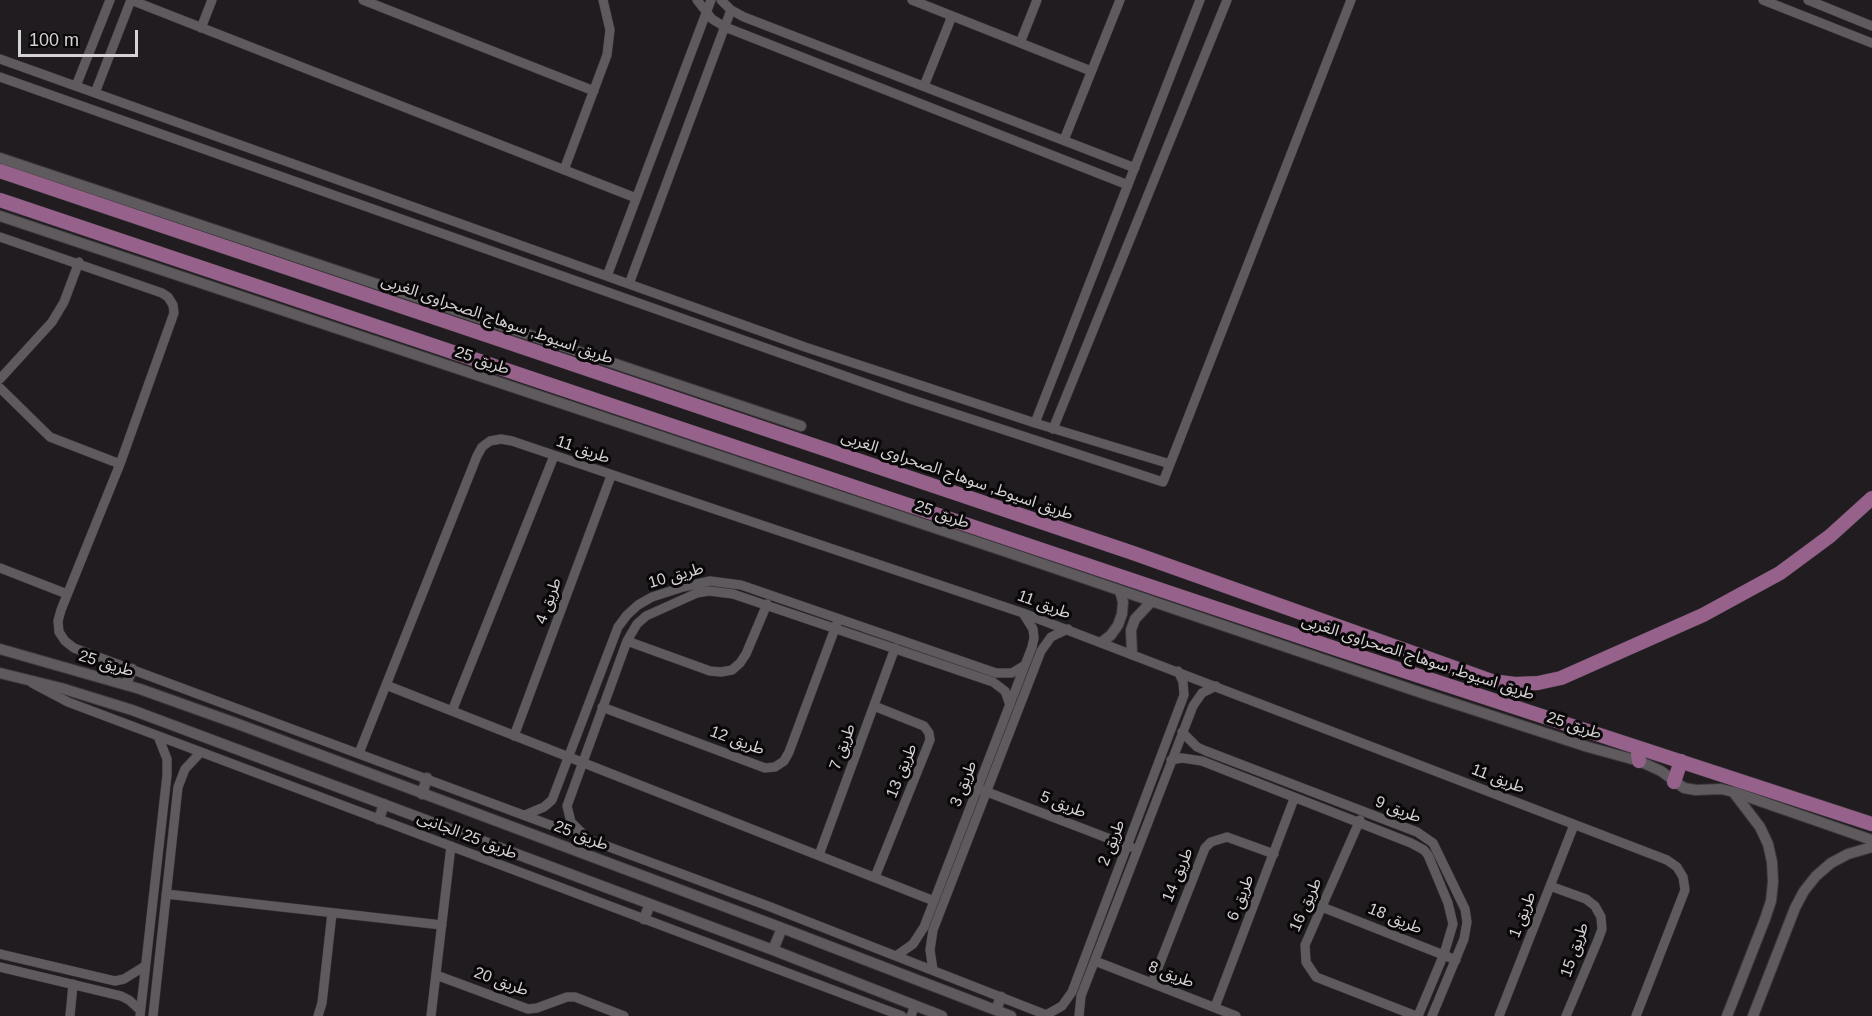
<!DOCTYPE html>
<meta charset="utf-8">
<style>
body{margin:0}
#map{position:relative;width:1872px;height:1016px;overflow:hidden;background:#201c1f;font-family:Helvetica,sans-serif}
canvas{display:block}
.scale{position:absolute;left:18px;top:30px;width:120px;height:27px;box-sizing:border-box;border:3px solid #d6d3d5;border-top:0;padding-left:8px;font-size:18px;line-height:21px;white-space:nowrap;color:#d6d3d5;-webkit-text-stroke:4px #090708;paint-order:stroke}
</style>
<div id="map">
<canvas width="1872" height="1016"></canvas>
<div class="scale">100 m</div>
</div>
<script>
const g = document.querySelector('canvas').getContext('2d');
g.lineJoin = 'round';
const shape = rows => new Path2D(rows.map(r => 'M' + r).join(''));
function trace(path, color, width, dash) { g.strokeStyle = color; g.lineWidth = width; g.lineCap = dash ? 'butt' : 'round'; g.setLineDash(dash || []); g.stroke(path); }
function drawText(font, color, halo, rows, align = 'center') {
  g.font = font + ' Helvetica,"Noto Sans Arabic",sans-serif'; g.lineWidth = 6; g.setLineDash([]); g.textBaseline = 'middle'; g.strokeStyle = halo; g.fillStyle = color; for (const [text, x, y, turn = 0] of rows) {
    g.save(); g.translate(x, y); g.rotate((+turn || 0) * Math.PI / 180); g.textAlign = isNaN(turn) ? turn : align; if (halo) g.strokeText(text, 0, 0); g.fillText(text, 0, 0); g.restore();
  }
}
const minor = shape([
 [131,0,636,198],
 [363,0,594,91],
 [697,0,712,19,725,27,1128,185],
 [721,0,731,10,744,17,1135,168],
 [912,0,1091,71],
 [1763,0,1872,43],
 [1808,0,1872,26],
 [201,28,212,0],
 [1020,43,1037,0],
 [0,59,805,347,1035,423,1170,464],
 [0,77,907,398,1163,482,1351,0],
 [76,86,110,0],
 [924,86,952,16],
 [95,93,131,0],
 [1064,140,1120,0],
 [564,170,607,55,610,30,603,0],
 [0,237,162,293,168,297,173,305,174,313,120,464,61,610,58,621,59,632,65,641,74,648,768,906,1049,1016],
 [607,276,711,0],
 [629,284,731,10],
 [0,379,52,322,64,302,79,262],
 [0,388,50,437,120,464],
 [1035,423,1200,0],
 [1053,429,1227,0],
 [0,568,67,594],
 [627,641,710,671,721,672,732,670,740,663,746,654,767,604],
 [32,683,68,702,902,1016],
 [386,685,934,901],
 [874,706,924,726,929,733,930,740,875,877],
 [602,707,765,768,775,767,784,761,789,752,837,623],
 [452,711,554,456],
 [1182,732,1197,747,1206,751,1417,832,1433,843,1465,909,1467,922,1464,939,1432,1016],
 [514,736,611,476],
 [359,753,477,456,482,447,490,441,501,439,512,441,1023,613,1667,860,1677,867,1683,877,1685,890,1636,1016],
 [1171,760,1182,758,1202,761,1411,843,1424,850,1428,855,1448,903,1453,924,1444,954,1418,1016],
 [982,790,1131,847],
 [525,815,544,807,552,800,618,627,627,615,638,605,652,597,683,587,710,581,741,585,996,673,1012,673,1025,665],
 [1360,820,1305,945,1306,962,1316,977,1416,1016],
 [585,836,571,822,567,806,627,641,637,624,646,616,697,593,709,591,733,594,993,682,1005,691,1010,705],
 [819,855,895,648],
 [1550,886,1586,899,1595,906,1601,917,1602,929,1598,940,1566,1016],
 [166,894,442,925],
 [1322,907,1456,960],
 [0,954,115,981,124,979,145,966],
 [896,956,913,944,924,927,1032,647,1034,638,1033,629,1023,613],
 [1095,961,1236,1016],
 [0,967,121,996,129,1000,140,1010],
 [933,970,930,950,933,930,1041,651,1051,637,1068,629],
 [436,975,528,1009,537,1008,567,997,575,997,624,1016],
 [1152,983,1205,848,1211,842,1227,837,1274,854],
 [1215,1007,1294,799],
 [1046,1015,1062,1006,1072,992,1184,695,1183,682,1178,671],
 [70,1016,73,984],
 [140,1016,167,775,167,759,158,736],
 [153,1016,178,787,185,769,201,752],
 [318,1016,322,1003,332,913],
 [431,1016,451,846],
 [911,1016,915,1005],
 [1079,1016,1081,996,1193,706,1202,693,1216,686],
 [1499,1016,1574,825]
]);
const tertiary = shape([
 [0,158,801,426],
 [0,216,1007,552,1419,692,1588,747,1639,761,1661,771,1684,788,1696,790,1721,789,1734,792,1872,840],
 [1102,642,1111,635,1118,625,1122,614,1123,602,1120,591],
 [0,649,140,689,238,724,782,928,1011,1016],
 [1132,654,1131,630,1135,619,1151,602],
 [0,673,61,688,132,710,773,950,942,1016],
 [126,685,132,669],
 [422,794,427,778],
 [379,819,384,804],
 [644,919,650,904],
 [773,950,782,928],
 [996,1010,1001,997],
 [1727,1016,1765,919,1771,901,1773,882,1772,862,1768,844,1760,827,1734,793],
 [1753,1016,1795,908,1804,891,1816,876,1831,863,1848,854,1872,847]
]);
const primary = shape([
 [0,171,1133,553,1492,681,1515,684,1538,683,1561,678,1703,615,1780,573,1830,536,1872,498],
 [0,200,1340,650,1872,824],
 [1639,761,1638,755,1643,749],
 [1674,782,1681,761]
]);
trace(minor, '#3b373a', 10);
trace(tertiary, '#3b373a', 12);
trace(primary, '#3b373a', 15);
trace(minor, '#5f5a5e', 9);
trace(tertiary, '#5f5a5e', 10);
trace(primary, '#96618b', 14);
drawText('16px', '#d6d3d5', '#090708', [
 ["طريق اسيوط, سوهاج الصحراوى الغربى",497,320,19],
 ["طريق 25",482,361,19],
 ["طريق 11",583,450,19],
 ["طريق اسيوط, سوهاج الصحراوى الغربى",957,476,19],
 ["طريق 25",942,515,19],
 ["طريق 10",676,576,-16],
 ["طريق 4",549,601,-70],
 ["طريق 11",1044,605,20],
 ["طريق اسيوط, سوهاج الصحراوى الغربى",1418,658,18],
 ["طريق 25",106,664,17],
 ["طريق 25",1574,726,18],
 ["طريق 12",737,741,20],
 ["طريق 7",843,747,-70],
 ["طريق 13",902,771,-68],
 ["طريق 11",1498,779,21],
 ["طريق 3",964,784,-69],
 ["طريق 5",1063,805,21],
 ["طريق 9",1398,810,21],
 ["طريق 25 الجانبى",467,836,21],
 ["طريق 25",581,836,21],
 ["طريق 2",1112,843,-69],
 ["طريق 14",1178,875,-68],
 ["طريق 6",1241,898,-69],
 ["طريق 16",1306,905,-66],
 ["طريق 1",1523,915,-69],
 ["طريق 18",1395,919,22],
 ["طريق 15",1575,950,-71],
 ["طريق 8",1171,975,21],
 ["طريق 20",501,982,20]
]);
</script>
